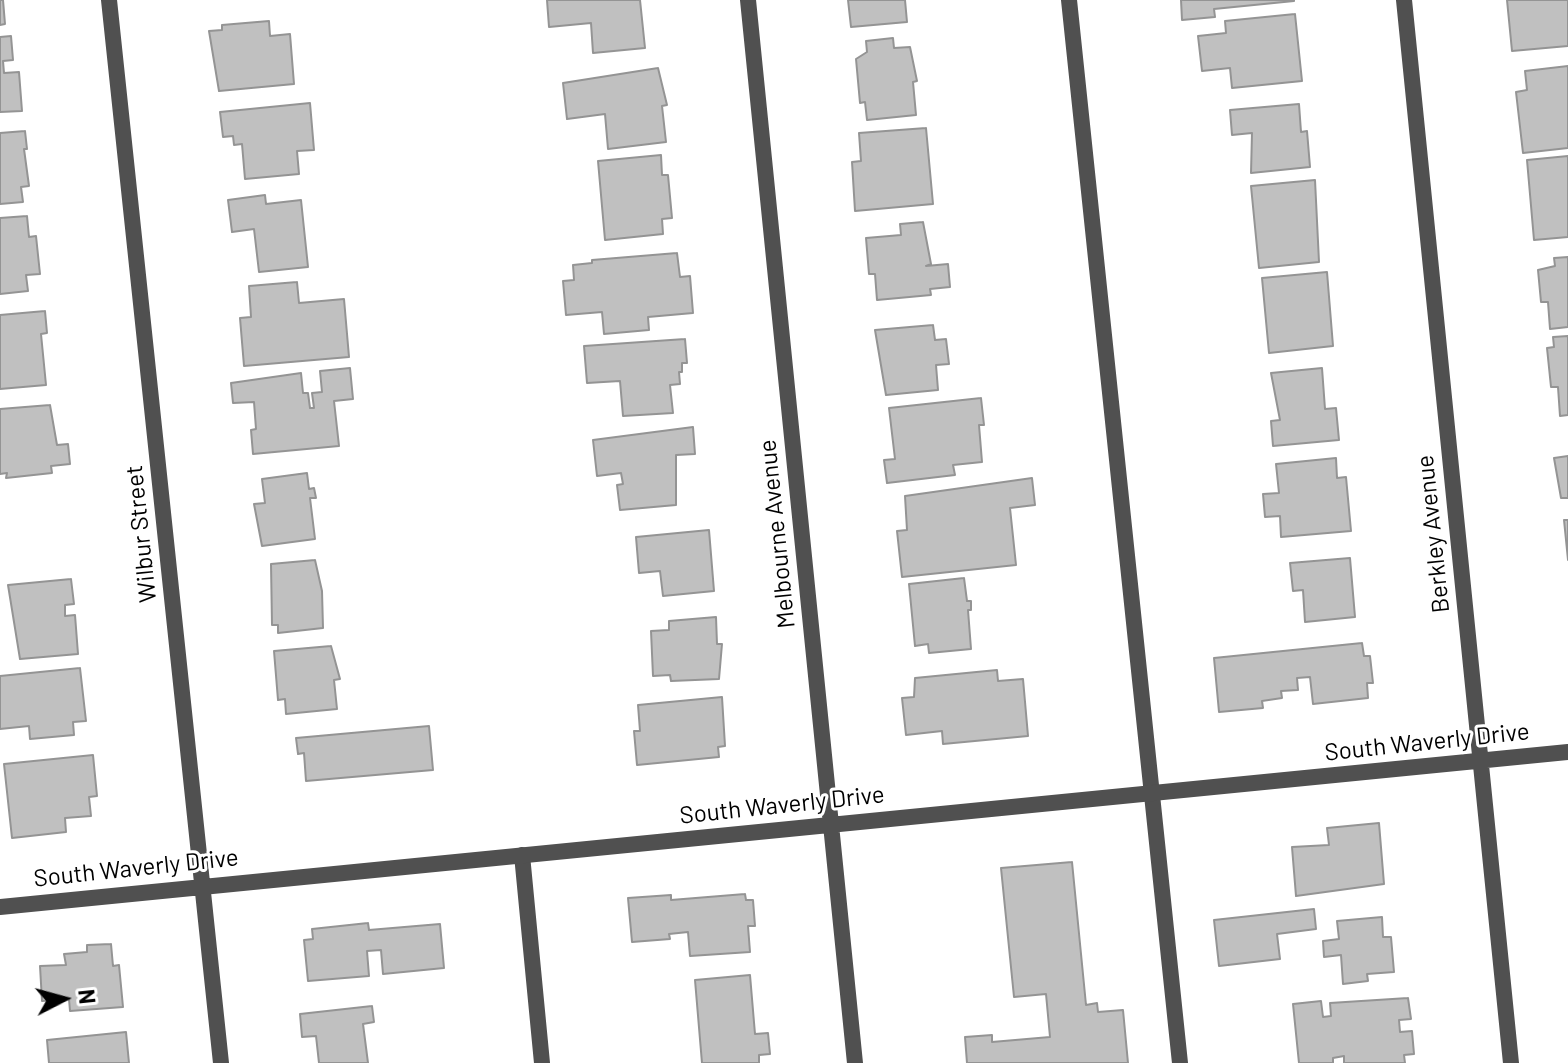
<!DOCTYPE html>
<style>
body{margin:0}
#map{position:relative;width:1568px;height:1063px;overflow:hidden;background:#fff;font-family:Barlow,sans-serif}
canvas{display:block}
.north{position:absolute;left:24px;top:959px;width:80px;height:80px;-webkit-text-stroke:6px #fff;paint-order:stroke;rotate:84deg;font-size:22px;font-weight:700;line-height:32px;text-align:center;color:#000}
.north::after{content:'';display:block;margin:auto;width:28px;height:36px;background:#000;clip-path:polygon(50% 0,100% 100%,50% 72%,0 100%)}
</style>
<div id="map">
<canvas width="1568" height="1063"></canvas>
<div class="north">N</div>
</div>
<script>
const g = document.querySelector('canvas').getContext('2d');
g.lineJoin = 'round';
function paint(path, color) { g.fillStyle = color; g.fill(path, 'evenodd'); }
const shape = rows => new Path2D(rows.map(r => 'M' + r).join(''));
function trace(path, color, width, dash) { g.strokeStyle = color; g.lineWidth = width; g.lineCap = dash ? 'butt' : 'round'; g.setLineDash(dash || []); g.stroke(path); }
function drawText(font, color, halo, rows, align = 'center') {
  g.font = font + ' Barlow,sans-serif'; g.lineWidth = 6; g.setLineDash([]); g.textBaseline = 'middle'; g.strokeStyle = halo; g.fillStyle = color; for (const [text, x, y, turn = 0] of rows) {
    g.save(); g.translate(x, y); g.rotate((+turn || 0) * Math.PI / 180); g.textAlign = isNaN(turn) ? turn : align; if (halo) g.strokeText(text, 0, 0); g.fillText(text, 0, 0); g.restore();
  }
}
const building = shape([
 [0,0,3,0,5,24,0,25,0,0],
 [547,0,640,0,645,48,593,53,591,23,549,27,547,0],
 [848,0,905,0,907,22,851,27,848,0],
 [1181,0,1294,0,1294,1,1214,9,1215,17,1182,20,1181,0],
 [1507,0,1568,0,1568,46,1512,51,1507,0],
 [1295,14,1302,81,1232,88,1230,68,1202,71,1198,36,1226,33,1225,21,1295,14],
 [269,21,270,36,290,34,294,84,219,91,209,31,222,30,222,25,269,21],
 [11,36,13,60,3,61,4,73,19,72,22,111,0,112,0,37,11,36],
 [893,38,894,48,910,47,917,81,913,82,916,115,867,120,865,102,860,103,856,59,867,52,866,41,893,38],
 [1568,66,1568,148,1523,153,1516,92,1527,90,1525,71,1568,66],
 [658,68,667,105,662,106,666,142,608,149,605,114,567,119,563,83,658,68],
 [310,103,314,150,297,151,299,174,245,179,242,144,234,145,233,136,223,137,220,112,310,103],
 [1299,104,1301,132,1307,131,1310,167,1251,173,1252,133,1232,135,1230,110,1299,104],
 [926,128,933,204,855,211,852,162,861,161,859,133,926,128],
 [25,131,27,149,24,149,29,186,21,187,23,202,0,204,0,133,25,131],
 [661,155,662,175,668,175,672,218,662,219,663,234,605,240,598,161,661,155],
 [1568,156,1568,237,1534,240,1527,160,1568,156],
 [1315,180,1319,262,1259,268,1251,186,1315,180],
 [265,195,266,204,301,200,308,267,259,272,254,229,232,232,228,200,265,195],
 [27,216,29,237,36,236,40,274,26,275,28,291,0,294,0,218,27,216],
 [923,222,931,264,926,266,948,264,950,287,930,289,931,295,877,300,875,274,869,274,866,238,901,235,900,224,923,222],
 [677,253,680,277,690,276,693,313,648,317,649,330,604,334,602,312,566,315,563,281,574,280,573,265,592,263,592,260,677,253],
 [1568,257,1568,327,1550,329,1548,302,1541,302,1538,270,1555,266,1554,258,1568,257],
 [1327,272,1333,346,1269,353,1262,278,1327,272],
 [297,282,299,303,344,299,349,357,244,366,240,318,251,317,249,286,297,282],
 [45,311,47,333,41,334,46,385,0,389,0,315,45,311],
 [933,325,935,340,946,339,949,364,936,365,938,390,886,395,875,330,933,325],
 [1568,336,1568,415,1560,416,1558,387,1551,387,1547,348,1554,347,1553,337,1568,336],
 [685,339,687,363,682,363,682,372,679,372,680,384,670,385,673,413,623,416,620,381,587,383,584,346,685,339],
 [350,368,353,399,334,401,339,446,253,454,251,430,256,429,254,402,233,403,231,383,301,373,303,393,308,393,310,408,314,408,312,393,322,392,320,371,350,368],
 [1322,368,1325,409,1336,408,1339,440,1273,446,1271,421,1280,420,1271,373,1322,368],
 [981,398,984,425,979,425,982,462,953,465,955,475,887,483,884,460,895,459,889,408,981,398],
 [50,405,57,445,68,444,70,464,51,466,52,473,6,478,7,473,0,474,0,409,50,405],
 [693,427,695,454,676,455,676,505,620,510,617,485,623,484,621,473,597,476,593,440,693,427],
 [1568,456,1568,498,1561,498,1554,458,1568,456],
 [1336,458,1337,478,1346,477,1351,531,1281,537,1280,516,1265,517,1263,494,1279,493,1276,464,1336,458],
 [307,473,309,489,314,488,316,498,310,498,315,539,262,546,254,504,265,503,262,479,307,473],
 [1032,478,1035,505,1010,508,1016,565,902,577,897,531,907,530,905,496,1032,478],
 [1564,520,1568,520,1568,560,1564,520],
 [709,530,714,591,663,596,660,571,639,573,636,537,709,530],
 [1350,558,1355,617,1305,622,1303,590,1293,591,1290,563,1350,558],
 [315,560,322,591,323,628,278,633,278,625,272,625,271,564,315,560],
 [964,578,967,601,971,601,971,610,968,610,971,649,929,653,928,644,915,646,909,584,964,578],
 [71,579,74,604,65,605,65,616,75,615,78,654,20,659,8,585,71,579],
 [716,617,717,644,722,644,719,679,671,681,670,675,653,676,651,631,669,630,669,621,716,617],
 [1362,643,1364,656,1370,656,1373,683,1367,683,1368,698,1313,704,1310,677,1297,678,1298,690,1281,691,1282,698,1262,701,1263,708,1219,712,1214,658,1362,643],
 [331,646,340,679,334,680,337,709,286,714,285,699,278,700,274,651,331,646],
 [80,668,86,721,73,722,74,735,30,739,29,726,0,729,0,676,80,668],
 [997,670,998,681,1023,679,1028,736,943,744,942,731,906,735,902,698,914,697,915,678,997,670],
 [722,697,725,746,718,747,719,757,637,765,634,731,640,731,638,705,722,697],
 [429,726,433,770,306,781,304,753,298,754,296,738,429,726],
 [93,755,97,796,89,797,91,816,65,818,66,832,12,838,4,764,93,755],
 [1379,823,1384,884,1296,896,1292,847,1329,845,1327,828,1379,823],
 [1072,862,1086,1005,1097,1003,1098,1012,1123,1010,1128,1063,967,1063,965,1037,992,1035,992,1042,1050,1037,1046,994,1014,997,1001,868,1072,862],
 [745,894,746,900,753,900,755,926,748,926,750,952,690,956,688,932,669,934,670,939,632,942,628,898,671,895,671,900,745,894],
 [1314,909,1316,929,1277,934,1280,959,1219,966,1214,920,1314,909],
 [1382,917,1383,937,1391,937,1394,972,1367,974,1368,981,1343,984,1341,955,1324,957,1323,941,1339,939,1337,921,1382,917],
 [368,923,369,930,440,924,444,968,383,974,381,950,367,951,369,976,308,981,304,940,313,939,312,929,368,923],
 [111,944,113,966,119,965,123,1007,70,1011,69,999,42,1001,40,966,66,965,64,954,87,952,87,945,111,944],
 [750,975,755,1034,768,1033,770,1054,759,1055,759,1063,702,1063,695,980,750,975],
 [1408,998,1411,1019,1399,1020,1400,1032,1412,1031,1414,1054,1404,1055,1405,1063,1344,1063,1344,1056,1333,1058,1333,1063,1299,1063,1293,1004,1321,1001,1323,1017,1331,1016,1330,1003,1408,998],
 [372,1006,374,1022,363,1024,368,1063,319,1063,316,1036,302,1037,300,1014,372,1006],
 [126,1032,129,1063,49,1063,47,1040,126,1032]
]);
paint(building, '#c0c0c0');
trace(building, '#949494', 2);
trace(shape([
 [1069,0,1180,1063],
 [522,855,542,1063]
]), '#505050', 16);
trace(shape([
 [109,0,221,1063],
 [748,0,855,1063],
 [1404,0,1511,1063],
 [0,907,1568,752]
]), '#505050', 16);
drawText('24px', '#000', '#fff', [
 ["Wilbur Street",141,534,-96],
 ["Melbourne Avenue",777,534,-96],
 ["Berkley Avenue",1433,534,-96],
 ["South Waverly Drive",1427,742,-6],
 ["South Waverly Drive",782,805,-6],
 ["South Waverly Drive",136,868,-6]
]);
</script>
